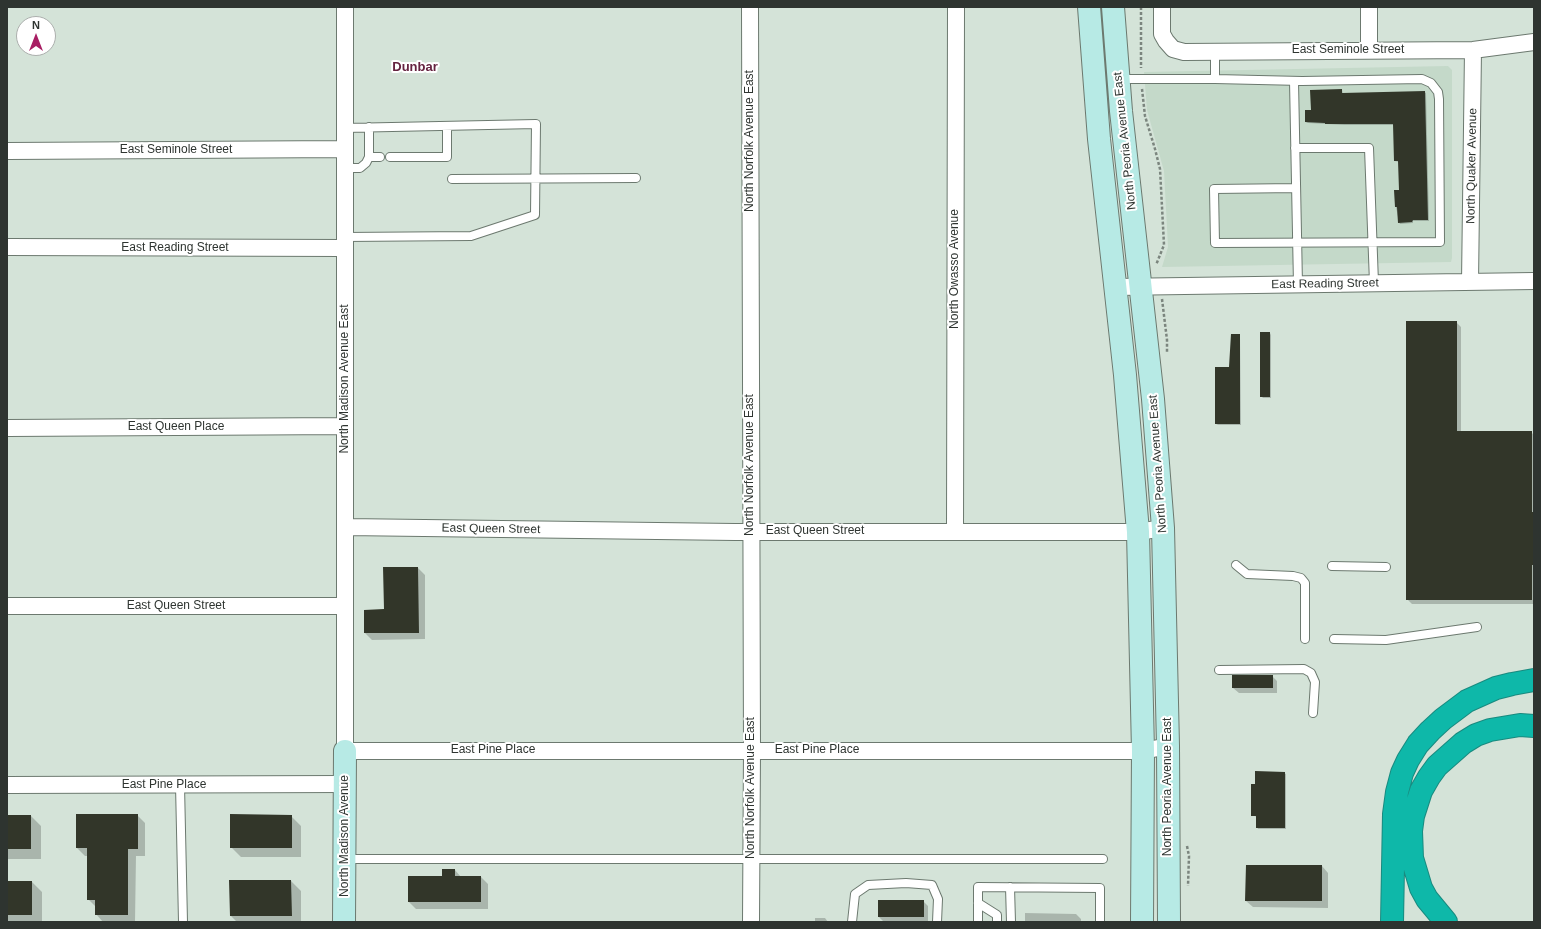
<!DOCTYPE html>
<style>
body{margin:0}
#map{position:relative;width:1541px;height:929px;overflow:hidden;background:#d4e3d8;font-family:Helvetica,sans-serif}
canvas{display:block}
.frame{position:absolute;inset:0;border:8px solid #2e3430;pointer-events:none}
.north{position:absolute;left:16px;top:16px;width:40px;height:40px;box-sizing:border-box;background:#fff;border:1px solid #abaeac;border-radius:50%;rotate:0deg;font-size:11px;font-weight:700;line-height:16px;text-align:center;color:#2e3430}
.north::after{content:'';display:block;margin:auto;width:14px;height:18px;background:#a81e63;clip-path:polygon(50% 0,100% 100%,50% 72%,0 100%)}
</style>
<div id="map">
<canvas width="1541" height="929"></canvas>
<div class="frame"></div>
<div class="north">N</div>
</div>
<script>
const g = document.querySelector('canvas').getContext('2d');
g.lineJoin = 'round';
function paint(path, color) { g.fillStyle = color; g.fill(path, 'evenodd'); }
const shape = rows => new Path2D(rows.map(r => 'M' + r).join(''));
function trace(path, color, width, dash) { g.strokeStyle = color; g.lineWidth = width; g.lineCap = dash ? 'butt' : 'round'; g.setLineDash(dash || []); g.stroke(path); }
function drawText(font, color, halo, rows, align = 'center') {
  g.font = font + ' Helvetica,sans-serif'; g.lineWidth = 4; g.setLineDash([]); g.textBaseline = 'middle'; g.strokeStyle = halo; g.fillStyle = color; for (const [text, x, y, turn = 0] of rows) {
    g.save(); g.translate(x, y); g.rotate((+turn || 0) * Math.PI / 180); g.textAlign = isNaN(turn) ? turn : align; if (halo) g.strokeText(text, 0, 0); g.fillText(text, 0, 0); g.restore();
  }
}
paint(shape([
 [1448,66,1452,70,1452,258,1451,262,1162,267,1168,247,1164,171,1147,110,1144,72]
]), '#c4d9c9');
paint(shape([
 [1342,90,1343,94,1424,92,1426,93,1429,221,1413,221,1413,223,1400,224,1399,222,1396,207,1400,191,1399,162,1395,161,1395,125,1344,125,1308,123,1306,122,1312,111],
 [1456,322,1461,327,1461,432,1531,432,1534,435,1534,604,1412,604,1407,599],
 [1270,333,1271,335,1271,398,1263,398,1261,396],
 [1239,335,1240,337,1241,425,1218,425,1216,424],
 [418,568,425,575,425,639,372,640,365,633,385,610],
 [1272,676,1277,681,1277,693,1239,693,1233,688],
 [1284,773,1286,774,1286,829,1258,829,1257,827,1257,817,1252,815,1256,785],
 [137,815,145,823,145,856,136,856,135,922,103,922,96,914,96,907,88,899,88,856,85,856,77,848],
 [7,816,31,816,41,826,41,859,7,859],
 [291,816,301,826,301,857,241,857,231,847],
 [1322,866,1328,873,1328,908,1253,907,1246,901],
 [455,870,461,877,481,877,488,884,488,909,416,909,409,902,409,877,443,877],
 [291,881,301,891,301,922,237,922,231,916,230,882],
 [7,882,32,882,42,892,42,922,7,922],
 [923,901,928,906,928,921,884,922,879,917],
 [1025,913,1076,914,1081,919,1081,922,1025,922],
 [815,918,825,918,828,922,815,922]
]), '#0003');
paint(shape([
 [1342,89,1342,93,1425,91,1428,220,1413,220,1412,222,1398,223,1397,207,1395,207,1394,190,1399,190,1398,161,1394,161,1393,124,1325,124,1325,123,1305,122,1305,110,1311,110,1310,90],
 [1406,321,1457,321,1457,431,1532,431,1532,512,1534,512,1534,565,1532,565,1532,600,1406,600],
 [1260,332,1270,332,1270,397,1260,397],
 [1231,334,1240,334,1240,424,1215,424,1215,367,1229,367],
 [383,567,418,567,419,633,364,633,364,610,384,609],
 [1232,675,1273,675,1273,688,1232,688],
 [1255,771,1285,772,1285,828,1256,828,1256,816,1251,816,1251,784,1255,784],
 [76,814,138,814,138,849,128,849,128,915,95,915,95,900,87,900,87,848,76,848],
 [230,814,292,815,292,848,230,848],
 [7,815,31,815,31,849,7,849],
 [1246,865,1322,865,1322,901,1245,901],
 [442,869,455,869,455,876,481,876,481,902,408,902,408,876,442,876],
 [229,880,291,880,292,916,230,916],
 [7,881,32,881,32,915,7,915],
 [878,900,924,900,924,917,878,917]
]), '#323629');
const lane = shape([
 [1215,52,1215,79],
 [1119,79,1215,79,1302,81,1422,79,1431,83,1438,92,1439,99,1440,242,1215,243,1214,189,1296,188],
 [1294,81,1298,285],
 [1295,148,1369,148,1374,283],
 [369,157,380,157],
 [390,157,447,157,447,126],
 [344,168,360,168,366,163,369,157,369,127],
 [452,179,636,178],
 [344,237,471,236,535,215,536,124,344,128],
 [1236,565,1247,574,1293,576,1301,578,1305,583,1305,639],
 [1332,566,1386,567],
 [1334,639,1386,640,1477,627],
 [1219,670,1304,669,1311,673,1315,682,1313,713],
 [180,785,183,922],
 [344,859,1103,859],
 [1010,887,1011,922],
 [978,903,997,915,997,922],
 [852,922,855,894,868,885,906,883,932,885,938,899,937,922],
 [978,922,978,887,1100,888,1100,922]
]);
const street = shape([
 [345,7,345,751,1143,751,1168,746],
 [750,7,752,750,751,922],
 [1162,7,1162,34,1166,41,1173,49,1184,52,1473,50,1534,42],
 [1369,7,1369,50],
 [7,151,344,149],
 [7,247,344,248],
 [1470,282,1473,50],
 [1115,287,1534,281],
 [7,428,345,426],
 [346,527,735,532,1138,532,1163,528],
 [955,531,956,7],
 [7,606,345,606],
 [7,785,345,784]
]);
const secondary = shape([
 [1089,7,1099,139,1125,375,1138,532,1143,751,1142,922],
 [1113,7,1121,111,1153,399,1163,528,1168,746,1169,922],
 [344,922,345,751]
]);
const highway = shape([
 [1392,922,1394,814,1397,792,1402,773,1408,760,1418,744,1430,731,1443,719,1467,701,1496,688,1512,684,1534,680],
 [1446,922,1427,899,1421,888,1412,858,1411,831,1413,816,1421,791,1429,777,1437,766,1463,743,1476,735,1490,730,1520,725,1534,726]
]);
trace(lane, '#6c796f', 10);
trace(street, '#6c796f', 18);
trace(secondary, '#6c796f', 24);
trace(highway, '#198a7f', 24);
trace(shape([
 [1141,7,1141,68],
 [1142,89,1145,116,1155,149,1160,169,1164,245,1156,265],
 [1162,299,1167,340,1167,352],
 [1187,846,1189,856,1188,886]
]), '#7b857e', 2.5, [3, 2]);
trace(lane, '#fff', 8);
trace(street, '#fff', 16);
trace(secondary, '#b7eae5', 22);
trace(highway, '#0eb8a9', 22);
drawText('12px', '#2e3430', '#fff', [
 ["East Seminole Street",1348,50],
 ["North Norfolk Avenue East",750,141,-90],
 ["North Peoria Avenue East",1125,141,-96],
 ["East Seminole Street",176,150],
 ["North Quaker Avenue",1472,166,-89],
 ["East Reading Street",175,248],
 ["North Owasso Avenue",955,269,-90],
 ["East Reading Street",1325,284,-1],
 ["North Madison Avenue East",345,379,-90],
 ["East Queen Place",176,427],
 ["North Peoria Avenue East",1158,464,-94],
 ["North Norfolk Avenue East",750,465,-90],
 ["East Queen Street",491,529,1],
 ["East Queen Street",815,531],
 ["East Queen Street",176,606],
 ["East Pine Place",493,750],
 ["East Pine Place",817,750],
 ["East Pine Place",164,785],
 ["North Peoria Avenue East",1168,787,-90],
 ["North Norfolk Avenue East",751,788,-90],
 ["North Madison Avenue",345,836,-90]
]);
drawText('bold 13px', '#652340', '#fff', [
 ["Dunbar",415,67]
]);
</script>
